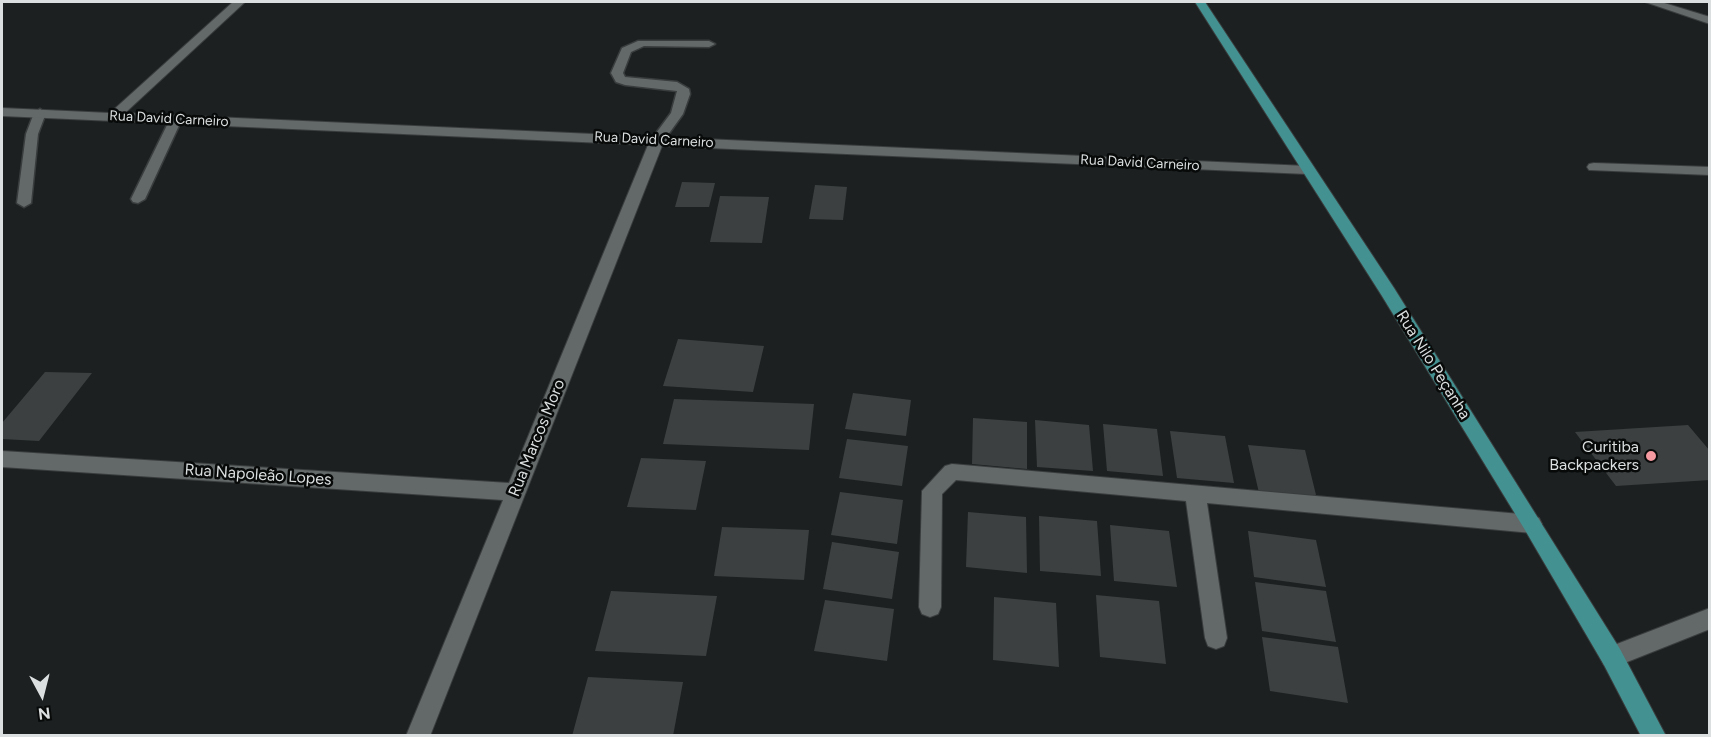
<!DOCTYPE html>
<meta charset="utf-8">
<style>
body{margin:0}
#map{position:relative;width:1711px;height:737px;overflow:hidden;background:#1c2020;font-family:Figtree,sans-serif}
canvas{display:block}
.frame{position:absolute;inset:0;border:3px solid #dcdfdf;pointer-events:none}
.north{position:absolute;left:12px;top:665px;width:60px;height:60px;-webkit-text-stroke:4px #080a0a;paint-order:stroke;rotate:173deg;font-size:16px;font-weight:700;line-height:24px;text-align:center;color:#dcdfdf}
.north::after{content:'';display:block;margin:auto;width:21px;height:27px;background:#dcdfdf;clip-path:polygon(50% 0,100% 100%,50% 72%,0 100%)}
</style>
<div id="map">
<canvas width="1711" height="737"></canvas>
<div class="frame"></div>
<div class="north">N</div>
</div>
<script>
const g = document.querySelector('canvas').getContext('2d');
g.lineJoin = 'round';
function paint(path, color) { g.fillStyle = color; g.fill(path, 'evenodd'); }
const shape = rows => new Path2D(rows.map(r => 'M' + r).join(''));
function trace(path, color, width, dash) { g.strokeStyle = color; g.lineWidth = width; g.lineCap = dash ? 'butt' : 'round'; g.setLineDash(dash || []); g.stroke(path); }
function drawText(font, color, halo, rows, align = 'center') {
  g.font = font + ' Figtree,sans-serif'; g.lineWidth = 5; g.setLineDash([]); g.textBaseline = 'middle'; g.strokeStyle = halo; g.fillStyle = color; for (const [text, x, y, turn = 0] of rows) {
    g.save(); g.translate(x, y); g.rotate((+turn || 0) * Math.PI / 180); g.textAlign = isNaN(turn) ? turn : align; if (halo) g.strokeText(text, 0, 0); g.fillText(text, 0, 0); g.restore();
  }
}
paint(shape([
 [682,182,715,183,709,207,675,207],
 [815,185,847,187,843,220,809,219],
 [720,196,769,197,762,243,710,242],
 [678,339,764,346,753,392,663,386],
 [45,372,92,373,39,441,2,439,2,423],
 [853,393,911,400,906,436,845,429],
 [674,399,814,404,809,450,663,444],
 [973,418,1027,422,1027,469,972,464],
 [1035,420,1089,425,1093,471,1037,467],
 [1103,424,1157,429,1163,476,1107,471],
 [1688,425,1710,451,1710,480,1616,486,1575,432],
 [1170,431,1225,436,1234,483,1177,478],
 [847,439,908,446,902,486,839,478],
 [1248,445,1305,450,1317,499,1259,493],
 [641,458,706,461,696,510,627,507],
 [840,492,903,500,897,544,831,535],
 [968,512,1026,517,1027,573,966,567],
 [1039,516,1097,521,1101,576,1040,571],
 [1110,525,1169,531,1177,587,1114,581],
 [722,527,809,530,804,580,714,576],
 [1248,531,1316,540,1326,587,1254,577],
 [832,542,899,552,892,599,823,589],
 [1255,582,1326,591,1336,642,1262,631],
 [611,591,717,596,706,656,595,651],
 [1096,595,1159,601,1166,664,1100,657],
 [994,597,1056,603,1059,667,993,660],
 [825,600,894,609,887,661,814,651],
 [1262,637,1338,647,1348,703,1270,691],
 [588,677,683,682,673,736,572,736]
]), '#3c4040');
const lane = shape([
 [638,41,709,41,715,44,709,47,644,46,631,52,623,73,625,77,677,82,689,89,690,94,683,114,662,143,657,144,651,140,671,113,677,91,625,85,616,82,611,73,622,48,638,41],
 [40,109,46,113,38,134,31,203,24,207,17,203,26,134,34,113,40,109],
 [176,115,182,119,145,199,138,203,133,202,131,199,170,119,176,115]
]);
const street = shape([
 [233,2,245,2,125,113,1307,166,1314,170,1307,174,662,146,430,736,406,736,503,500,2,467,2,451,509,483,648,145,2,116,2,108,110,113,233,2],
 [1594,163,1710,167,1710,175,1589,170,1587,167,1589,164,1594,163],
 [952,464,1532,515,1539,518,1542,524,1539,530,1532,533,1207,503,1227,638,1224,646,1216,649,1208,646,1205,638,1186,501,956,480,942,494,941,607,938,614,930,617,922,614,919,607,922,491,945,466,952,464],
 [1710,608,1710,629,1612,668,1604,665,1600,657,1604,649,1710,608]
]);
const secondary = shape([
 [1645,2,1661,2,1710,17,1710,24,1645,2]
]);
const primary = shape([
 [1195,2,1205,2,1394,288,1620,649,1666,736,1641,736,1604,665,1525,530,1382,296,1195,2]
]);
trace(lane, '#3a3d3d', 3);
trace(street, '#3a3d3d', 2);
trace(secondary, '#3a3d3d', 2);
trace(primary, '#3a3d3d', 2);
paint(lane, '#636868');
paint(street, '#636868');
paint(secondary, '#636868');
paint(primary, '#449192');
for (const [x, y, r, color] of [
 [1651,456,6,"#f49aa0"]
]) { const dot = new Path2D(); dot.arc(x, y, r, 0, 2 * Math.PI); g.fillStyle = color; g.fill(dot); trace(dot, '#080a0a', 2); }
drawText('14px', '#dcdfdf', '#080a0a', [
 ["Rua David Carneiro",169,119,3],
 ["Rua David Carneiro",654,140,3],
 ["Rua David Carneiro",1140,163,3]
]);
drawText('16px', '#dcdfdf', '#080a0a', [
 ["Rua Nilo Peçanha",1433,365,58],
 ["Rua Marcos Moro",537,438,-68],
 ["Rua Napoleão Lopes",258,475,4]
]);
drawText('16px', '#dcdfdf', '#080a0a', [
 ["Curitiba",1639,447],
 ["Backpackers",1639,465]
], 'right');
</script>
